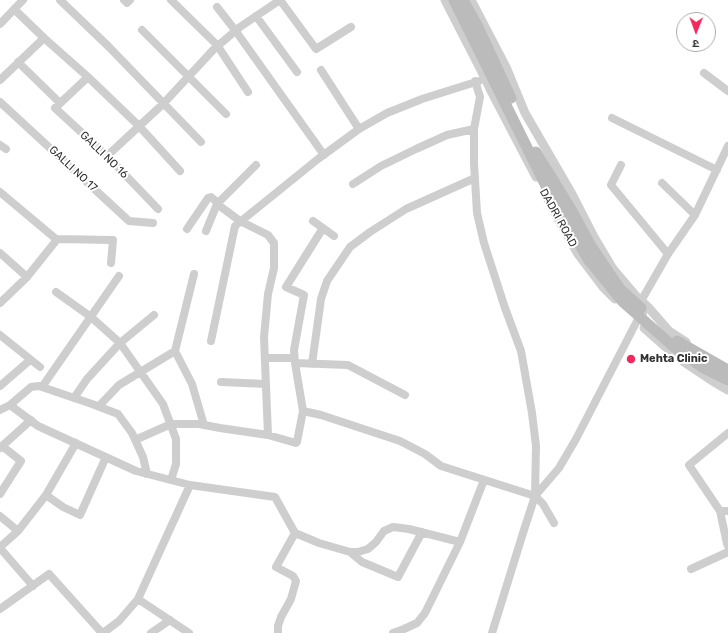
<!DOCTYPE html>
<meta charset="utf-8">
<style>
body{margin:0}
#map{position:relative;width:728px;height:633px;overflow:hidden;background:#fff;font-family:Rubik,"Noto Sans Devanagari",sans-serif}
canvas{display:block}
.north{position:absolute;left:676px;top:12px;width:40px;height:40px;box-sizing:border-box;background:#fff;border:1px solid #adadad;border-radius:50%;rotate:181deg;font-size:11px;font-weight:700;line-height:16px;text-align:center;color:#313131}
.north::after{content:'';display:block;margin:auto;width:14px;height:18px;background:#f3295e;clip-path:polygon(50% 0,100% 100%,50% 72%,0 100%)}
</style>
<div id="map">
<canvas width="728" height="633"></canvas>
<div class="north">उ</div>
</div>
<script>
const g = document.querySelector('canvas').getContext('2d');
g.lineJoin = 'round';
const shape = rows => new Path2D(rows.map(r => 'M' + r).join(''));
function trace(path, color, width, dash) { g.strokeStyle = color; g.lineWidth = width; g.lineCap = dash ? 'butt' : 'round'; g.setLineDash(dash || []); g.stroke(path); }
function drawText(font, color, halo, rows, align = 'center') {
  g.font = font + ' Rubik,sans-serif'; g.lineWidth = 4; g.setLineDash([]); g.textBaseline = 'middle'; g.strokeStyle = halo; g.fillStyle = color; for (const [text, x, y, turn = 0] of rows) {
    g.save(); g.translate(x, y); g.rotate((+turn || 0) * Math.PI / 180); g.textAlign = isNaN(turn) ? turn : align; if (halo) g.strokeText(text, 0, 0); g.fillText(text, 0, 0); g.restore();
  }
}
trace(shape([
 [60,0,108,46,201,142],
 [124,0,127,3,130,0],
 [171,0,217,45,248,92],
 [280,0,316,49,351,27],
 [217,7,235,30,324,155],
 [14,9,44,38,88,77,139,126,180,171],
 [256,16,297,72],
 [0,24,23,0],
 [142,30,226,114],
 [18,62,60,103],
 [321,70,359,129],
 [704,73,728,91],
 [88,77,55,108,107,156,158,209],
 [0,80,44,38],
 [475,81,480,97,474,129,474,163,477,213,484,243,505,308,521,351,532,413,536,446,535,496],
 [0,102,129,221,153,223],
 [612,118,717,170],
 [0,145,6,149],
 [107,156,163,104,214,49,240,27,280,0],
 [621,165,611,185,668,254],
 [662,183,695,215],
 [353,184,381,166,416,149,447,135,474,129],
 [0,192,56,239,113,240,111,263],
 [217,204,240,221,268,235,274,243,274,268,268,294,264,337,268,435],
 [313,221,334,236],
 [323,228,286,287,304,295,294,350,295,363,303,411,321,415,400,441,425,454,441,466,535,496,543,504,554,523],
 [187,229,208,198,211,197,218,203],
 [206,231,217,204,256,165],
 [0,253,27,277],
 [56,292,91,317,120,343,163,404,176,439,176,464,171,480],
 [641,301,668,254,695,215,728,146],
 [0,303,27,277,55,242,56,239],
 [0,335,40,367],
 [211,341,235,226,318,159,359,129,387,113,422,99,479,81],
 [175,351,192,384,204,425],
 [265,358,294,358],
 [295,363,348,365,405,395],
 [312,364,321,299,327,281,350,247,370,232,406,209,475,178],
 [221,382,266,384],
 [0,386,30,360],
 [42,387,119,276],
 [74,398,87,379,120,343,154,315],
 [10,405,31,387,39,386,92,404,118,414,132,433,143,457,147,474],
 [99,406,119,385,175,351,194,274],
 [0,410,10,405,38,426,136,471,190,485,275,497,295,533,319,543,350,552,358,552,368,549,376,542,384,531,393,527,409,529,460,542],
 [728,433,689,465,720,511,728,511],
 [135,440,171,424,199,424,220,428,268,435,296,443,297,442,303,411],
 [76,443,46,495,63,507,80,515,106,457],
 [0,448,31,420],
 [0,494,21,461,2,446],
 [720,511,727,544,728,546],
 [0,516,18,531,46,495],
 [0,547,18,531],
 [0,548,33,586],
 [350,552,362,562,398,577,422,532],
 [691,569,728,552],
 [0,609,49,574,102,633],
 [103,633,119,621,138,599],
 [151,633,170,620],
 [189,633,138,599,190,485],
 [278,633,278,626,281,617,291,599,296,581,293,576,276,567,295,533],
 [393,633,404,629,417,623,425,613,460,542,484,480],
 [492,633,523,533,535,496,559,468,576,439,637,321,643,313]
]), '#cecece', 8);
trace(shape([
 [445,0,486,80,490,89,536,177],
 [471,0,506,67,525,113,572,194,594,237,613,269,636,296,648,307,669,331,686,342],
 [544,192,558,219,578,254,603,287,615,299],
 [644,328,662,344,684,362,714,382,728,390]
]), '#cecece', 9);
trace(shape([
 [454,0,546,186,588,259,623,302,674,347,702,367,728,380],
 [463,0,478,27,511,98],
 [536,152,572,211,591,246,620,289,641,308],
 [677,341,728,370]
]), '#bbb', 11);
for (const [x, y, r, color] of [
 [631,359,5,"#f3295e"]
]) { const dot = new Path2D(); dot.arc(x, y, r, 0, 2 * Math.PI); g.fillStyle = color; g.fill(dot); trace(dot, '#fff', 1.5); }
drawText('11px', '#313131', '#fff', [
 ["GALLI NO 16",104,155,44],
 ["GALLI NO 17",73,169,43],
 ["DADRI ROAD",558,218,61]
]);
drawText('bold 11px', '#313131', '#fff', [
 ["Mehta Clinic",640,359]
], 'left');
</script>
